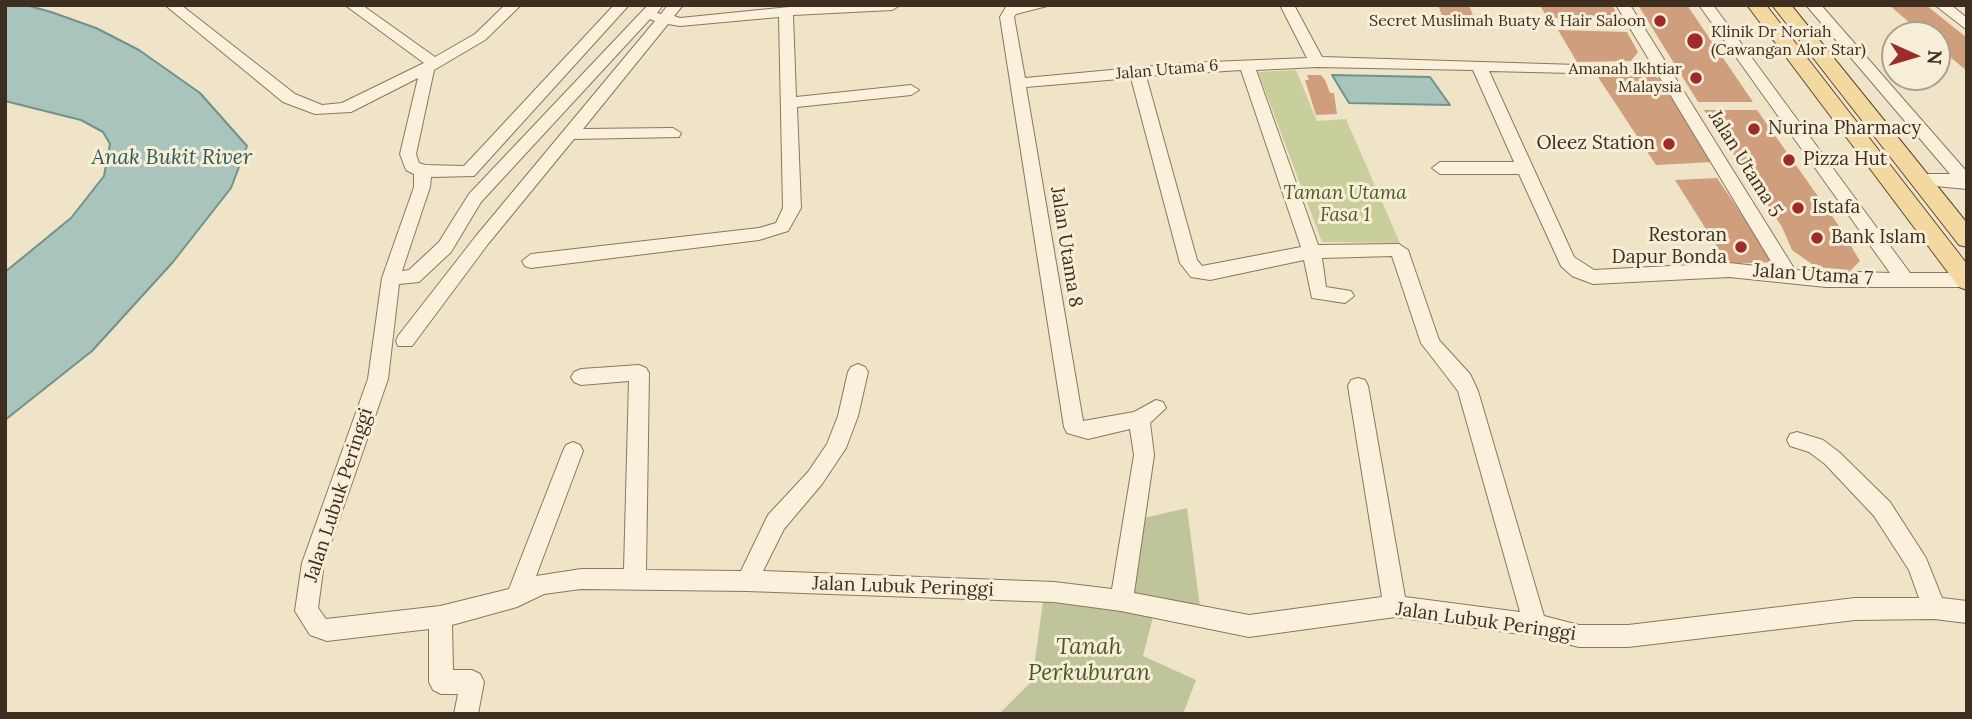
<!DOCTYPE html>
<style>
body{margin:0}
#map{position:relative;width:1972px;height:719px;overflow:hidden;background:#f0e4c8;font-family:Lora,serif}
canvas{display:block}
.frame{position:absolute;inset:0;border:7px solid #3d2e20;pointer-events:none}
.north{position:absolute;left:1881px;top:21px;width:70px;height:70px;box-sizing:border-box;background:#f7eed8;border:2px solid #ada18e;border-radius:50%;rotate:94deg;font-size:19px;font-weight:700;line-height:28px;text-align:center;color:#3d2e20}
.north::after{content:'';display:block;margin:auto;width:24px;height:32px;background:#9e2a2b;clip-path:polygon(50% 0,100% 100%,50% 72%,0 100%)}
</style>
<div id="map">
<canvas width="1972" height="719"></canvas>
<div class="frame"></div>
<div class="north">N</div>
</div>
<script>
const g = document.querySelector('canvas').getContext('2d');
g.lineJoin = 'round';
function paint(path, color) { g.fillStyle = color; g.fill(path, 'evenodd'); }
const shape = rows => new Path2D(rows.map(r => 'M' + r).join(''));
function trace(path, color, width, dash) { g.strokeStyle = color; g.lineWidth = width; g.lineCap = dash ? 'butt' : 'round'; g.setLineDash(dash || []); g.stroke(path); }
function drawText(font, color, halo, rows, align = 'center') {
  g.font = font + ' Lora,serif'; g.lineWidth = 6; g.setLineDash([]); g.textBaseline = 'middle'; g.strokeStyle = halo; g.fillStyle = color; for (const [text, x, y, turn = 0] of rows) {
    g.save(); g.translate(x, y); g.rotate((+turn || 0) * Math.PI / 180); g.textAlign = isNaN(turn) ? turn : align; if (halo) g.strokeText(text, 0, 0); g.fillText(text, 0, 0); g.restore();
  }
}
paint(shape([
 [1296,70,1317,121,1346,119,1400,243,1322,242,1258,72]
]), '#c9cf9b');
paint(shape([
 [1187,508,1200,607,1125,595,1140,519],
 [1043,602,1154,613,1143,656,1196,680,1183,714,999,714,1032,681]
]), '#bfc49a');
const water = shape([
 [5,5,26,5,51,12,96,28,139,50,200,93,247,146,231,188,173,262,92,351,5,420,5,272,71,218,104,176,110,144,103,132,81,120,5,101,5,5],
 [1332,75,1430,77,1450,105,1349,103,1332,75]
]);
paint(water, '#a9c4bc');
trace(water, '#6f938a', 2);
paint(shape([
 [1438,5,1469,5,1474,18,1443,18],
 [1540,5,1612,5,1620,19,1547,18],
 [1638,5,1687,5,1753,102,1698,102],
 [1889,5,1926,5,1967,38,1967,71,1937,46,1937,35,1924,35],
 [1558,30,1627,32,1638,52,1631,61,1577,62],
 [1594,71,1647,71,1659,79,1713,162,1656,165],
 [1307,75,1321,75,1325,80,1330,93,1334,93,1337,114,1316,115,1305,80,1309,80],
 [1704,110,1757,110,1839,226,1860,261,1851,270,1816,267,1792,250,1782,227],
 [1717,178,1774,262,1728,264,1675,180]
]), '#cf9f7d');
const minor = shape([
 [165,5,181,5,295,94,322,105,342,103,424,63,345,5,362,5,435,57,475,34,505,5,521,5,485,40,434,70,416,154,419,163,425,165,464,166,614,5,629,5,474,176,431,177,430,187,402,271,409,270,439,242,469,194,648,5,663,5,657,13,661,14,668,5,683,5,674,16,680,18,809,5,899,6,892,10,793,15,796,97,911,85,919,90,911,95,797,107,801,208,788,231,759,240,531,268,525,266,522,261,531,254,759,228,776,223,783,208,779,17,680,26,668,24,583,129,673,128,681,133,679,137,574,139,488,244,412,346,398,346,396,341,398,336,476,236,655,21,650,19,481,202,451,252,419,282,399,284,388,379,324,563,318,608,326,619,440,606,509,589,563,451,566,445,573,442,580,445,583,451,536,576,581,569,624,569,629,381,581,385,574,382,571,377,574,372,581,369,639,365,646,368,649,373,646,570,741,571,768,515,808,472,827,444,838,416,848,372,851,367,858,364,865,367,868,372,858,416,846,448,822,484,784,529,763,571,1054,582,1112,589,1134,455,1130,429,1088,439,1067,433,1064,427,1000,17,1006,7,1011,6,1051,5,1016,14,1014,17,1025,78,1187,63,1307,58,1280,5,1294,5,1322,57,1577,65,1577,71,1572,73,1489,71,1574,257,1594,270,1729,263,1775,268,1616,5,1630,5,1795,270,1890,273,1699,5,1713,5,1910,273,1966,273,1967,287,1826,287,1729,277,1593,284,1572,276,1561,266,1519,174,1440,174,1432,168,1440,162,1514,162,1473,70,1317,67,1256,70,1318,245,1399,244,1408,250,1439,340,1470,374,1478,391,1544,616,1579,625,1628,625,1855,598,1919,598,1909,570,1874,516,1825,464,1809,452,1790,446,1787,440,1790,434,1797,432,1823,440,1839,452,1890,502,1926,558,1942,598,1967,601,1967,623,1934,619,1855,620,1628,647,1579,647,1535,636,1395,617,1249,637,1121,611,1054,602,747,591,581,589,544,594,517,607,452,625,453,670,472,670,480,674,484,682,478,714,454,714,458,694,441,694,433,690,429,682,429,629,327,641,310,635,295,611,302,563,368,379,382,278,414,187,414,174,406,170,400,154,418,78,351,112,315,114,283,102,165,5],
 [1241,70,1301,247,1202,266,1197,260,1146,76,1241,70],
 [1131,78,1180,263,1191,277,1210,280,1304,260,1312,298,1345,303,1354,296,1351,291,1326,287,1322,258,1392,256,1421,343,1458,391,1520,612,1405,597,1368,386,1365,380,1358,378,1351,380,1348,386,1382,597,1249,615,1134,593,1154,455,1150,423,1166,408,1163,402,1156,400,1134,412,1083,421,1026,87,1131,78],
 [1806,5,1821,5,1967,172,1967,189,1914,184,1912,180,1914,176,1920,174,1950,174,1806,5],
 [1935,5,1951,5,1967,18,1967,30,1935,5]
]);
const major = shape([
 [1747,5,1766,5,1967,264,1967,290,1959,287,1747,5],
 [1772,5,1791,5,1967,223,1967,247,1959,245,1772,5]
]);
trace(minor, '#8d765c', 2);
trace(major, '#5b4430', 2);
paint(minor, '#faf1dc');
paint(major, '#f3d9a0');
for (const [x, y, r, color] of [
 [1660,21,7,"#9e2a2b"],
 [1695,41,9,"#9e2a2b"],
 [1696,78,7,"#9e2a2b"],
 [1754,129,7,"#9e2a2b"],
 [1669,144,7,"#9e2a2b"],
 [1789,160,7,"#9e2a2b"],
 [1798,208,7,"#9e2a2b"],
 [1817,238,7,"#9e2a2b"],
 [1741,247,7,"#9e2a2b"]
]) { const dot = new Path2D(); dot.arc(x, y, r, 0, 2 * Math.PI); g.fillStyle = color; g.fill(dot); trace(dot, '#f7eed8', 2.5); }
drawText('16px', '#3d2e20', '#f7eed8', [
 ["Secret Muslimah Buaty & Hair Saloon",1646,21],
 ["Klinik Dr Noriah",1711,32,"left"],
 ["(Cawangan Alor Star)",1711,50,"left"],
 ["Amanah Ikhtiar",1682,69],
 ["Malaysia",1682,87]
], 'right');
drawText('16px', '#3d2e20', '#f7eed8', [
 ["Jalan Utama 6",1167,70,-5]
]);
drawText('19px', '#3d2e20', '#f7eed8', [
 ["Nurina Pharmacy",1768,129],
 ["Oleez Station",1655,144,"right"],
 ["Pizza Hut",1803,160],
 ["Istafa",1812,208],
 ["Restoran",1727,236,"right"],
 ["Dapur Bonda",1727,258,"right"],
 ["Bank Islam",1831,238]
], 'left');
drawText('19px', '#3d2e20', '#f7eed8', [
 ["Jalan Utama 5",1745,164,58],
 ["Jalan Utama 8",1066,247,81],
 ["Jalan Utama 7",1813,275,4],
 ["Jalan Lubuk Peringgi",339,495,-72],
 ["Jalan Lubuk Peringgi",903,587,2],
 ["Jalan Lubuk Peringgi",1486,622,8]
]);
drawText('italic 19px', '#4d5a26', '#f7eed8', [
 ["Taman Utama",1345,194],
 ["Fasa 1",1345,216]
]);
drawText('italic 21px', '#2f5d5a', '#f7eed8', [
 ["Anak Bukit River",172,158]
]);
drawText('italic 23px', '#4d5a26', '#f7eed8', [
 ["Tanah",1089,647],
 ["Perkuburan",1089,673]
]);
</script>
